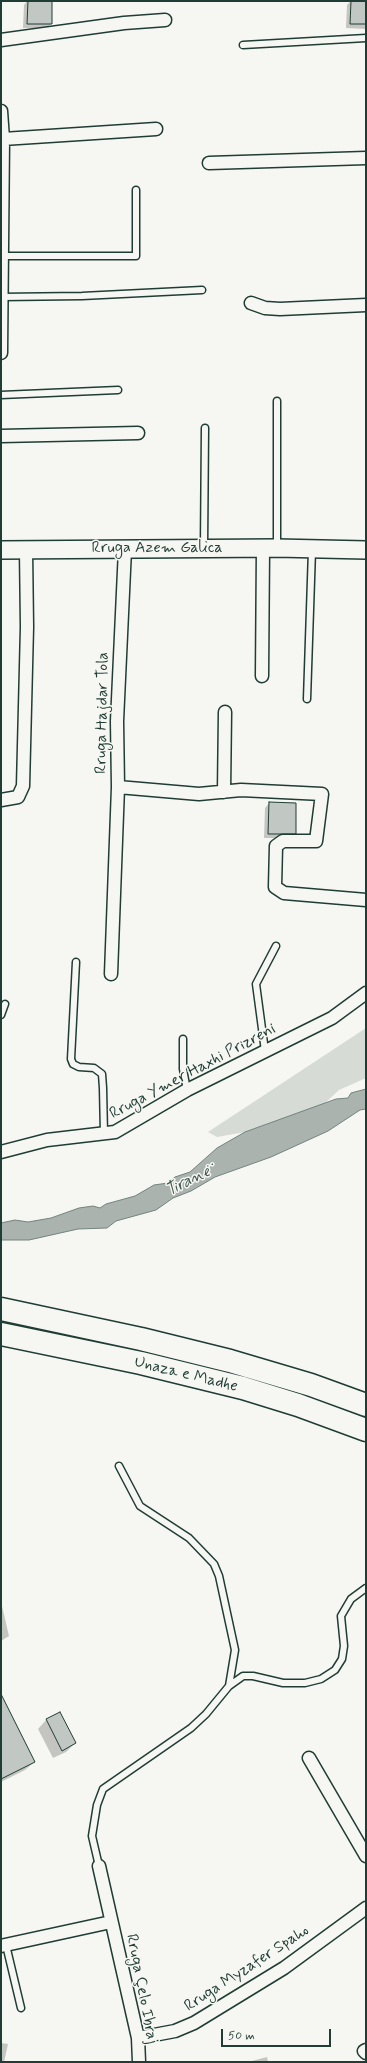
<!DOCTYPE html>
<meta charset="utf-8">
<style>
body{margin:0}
#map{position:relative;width:367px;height:2063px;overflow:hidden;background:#f6f6f2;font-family:Mynerve,sans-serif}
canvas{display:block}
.frame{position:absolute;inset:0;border:2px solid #1f3d34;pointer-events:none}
.scale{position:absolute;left:221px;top:2029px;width:110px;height:18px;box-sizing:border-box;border:2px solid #1f3d34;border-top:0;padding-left:5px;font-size:12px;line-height:14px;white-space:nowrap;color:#1f3d34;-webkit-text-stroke:3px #f6f6f2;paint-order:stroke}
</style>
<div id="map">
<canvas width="367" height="2063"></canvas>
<div class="frame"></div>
<div class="scale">50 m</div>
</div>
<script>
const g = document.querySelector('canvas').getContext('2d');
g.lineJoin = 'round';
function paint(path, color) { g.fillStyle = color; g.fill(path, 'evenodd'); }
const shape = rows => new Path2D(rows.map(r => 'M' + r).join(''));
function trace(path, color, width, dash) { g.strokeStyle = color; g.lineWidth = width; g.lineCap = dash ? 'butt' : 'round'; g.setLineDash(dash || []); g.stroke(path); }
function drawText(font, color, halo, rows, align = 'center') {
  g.font = font + ' Mynerve,sans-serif'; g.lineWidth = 3; g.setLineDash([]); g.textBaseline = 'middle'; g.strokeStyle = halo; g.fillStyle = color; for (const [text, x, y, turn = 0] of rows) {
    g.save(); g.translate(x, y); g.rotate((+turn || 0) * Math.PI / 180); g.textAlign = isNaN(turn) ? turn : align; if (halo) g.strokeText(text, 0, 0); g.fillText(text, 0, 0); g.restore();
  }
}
paint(shape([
 [366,1028,366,1078,339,1090,323,1105,245,1132,217,1137,208,1132]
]), '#d6dbd6');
const water = shape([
 [366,1089,366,1109,360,1110,328,1131,271,1157,215,1177,191,1191,173,1198,156,1210,116,1221,107,1228,78,1229,29,1240,1,1240,1,1223,15,1220,28,1222,51,1218,79,1208,93,1206,100,1208,106,1204,135,1196,154,1185,168,1183,175,1177,190,1172,217,1148,245,1132,336,1099,348,1098,351,1093,366,1089]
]);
paint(water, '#aab3ae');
trace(water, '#72847d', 1);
paint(shape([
 [27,1,51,1,51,24,46,28,23,28,24,5],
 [351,1,366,1,366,29,346,28,347,5],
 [269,803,295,833,290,838,264,838,265,808],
 [1,1606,2,1606,9,1636,1,1641],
 [60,1713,75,1743,66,1752,53,1758,38,1729,46,1720],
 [1,1714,34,1762,25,1770,1,1782],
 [1,2043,8,2044,4,2062,1,2062],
 [267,2057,268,2062,248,2062]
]), '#0003');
const building = shape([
 [28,1,52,1,52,24,27,24,28,1],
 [351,1,366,1,366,24,350,24,351,1],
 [269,802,296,803,296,834,268,834,269,802],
 [1,1694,35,1762,1,1779,1,1694],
 [60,1712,76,1743,62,1751,46,1719,60,1712]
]);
paint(building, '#c1c8c3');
trace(building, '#1f3d34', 1);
const lane = shape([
 [243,45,366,38],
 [2,256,136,256,136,190],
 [1,297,82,296,202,290],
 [1,395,118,390],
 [277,401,277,546],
 [204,547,205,428],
 [307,699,312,550],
 [76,962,71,1059,73,1064,79,1067,94,1068,102,1074,103,1088,104,1134],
 [1,1015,5,1004],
 [183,1039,183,1069,187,1090],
 [265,1051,256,984,276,946],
 [119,1466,140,1506,189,1538,214,1564,219,1576,235,1650,229,1686],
 [99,1866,92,1836,97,1805,103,1789,191,1728,206,1714,229,1686,243,1676,253,1676,283,1683,305,1683,321,1679,335,1670,342,1659,344,1646,341,1616,351,1599,366,1588],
 [6,1945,21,2008]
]);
const street = shape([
 [1,40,124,23,165,20],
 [1,111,3,139,1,353],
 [3,139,156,129],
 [209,163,366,158],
 [251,303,265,308,280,309,366,305],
 [1,436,138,433],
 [262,676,263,548],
 [118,787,199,794,241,790,322,794,316,841,283,841,276,846,275,887,284,893,366,900],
 [224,792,225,712],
 [1,800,18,797,23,786,27,627,26,550],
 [111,974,118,787,117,721,125,549],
 [1,1152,47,1140,115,1132,187,1090,332,1018,366,993],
 [309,1758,366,1856],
 [99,1866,138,2038,139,2062],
 [1,1946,111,1922],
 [138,2038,175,2031,194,2023,284,1968,366,1908],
 [366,2050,364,2051,366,2053]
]);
const secondary = shape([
 [1,550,277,548,366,550]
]);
const highway = shape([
 [1,1309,141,1339,230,1361,311,1385,366,1405],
 [1,1334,141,1363,243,1388,298,1405,366,1430]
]);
trace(lane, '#1f3d34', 9);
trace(street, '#1f3d34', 15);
trace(secondary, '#1f3d34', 20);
trace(highway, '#1f3d34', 25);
trace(lane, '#f6f6f2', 6);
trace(street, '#f6f6f2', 12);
trace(secondary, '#f6f6f2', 17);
trace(highway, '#f6f6f2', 22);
drawText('16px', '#1f3d34', '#f6f6f2', [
 ["Rruga Azem Galica",157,549],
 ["Rruga Hajdar Tola",103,713,-89],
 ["Rruga Ymer Haxhi Prizreni",193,1072,-28],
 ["Unaza e Madhe",186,1375,14],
 ["Rruga Myzafer Spaho",247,1969,-33],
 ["Rruga Çelo Ibraj",141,1989,79]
]);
drawText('italic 17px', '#425a52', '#f6f6f2', [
 ["Tiranë",188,1182,-27]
]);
</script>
